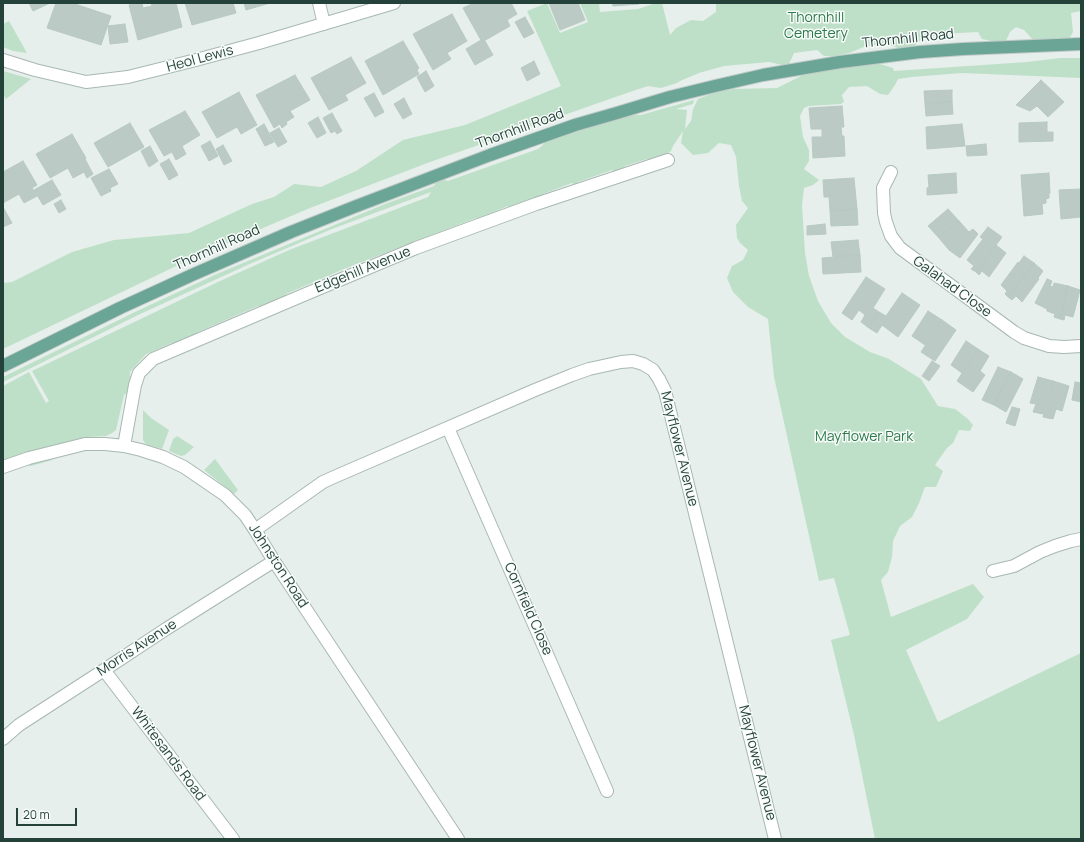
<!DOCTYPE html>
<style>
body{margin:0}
#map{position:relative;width:1084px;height:842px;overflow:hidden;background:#e6efeb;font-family:Manrope,sans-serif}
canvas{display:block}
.frame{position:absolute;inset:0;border:4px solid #24423a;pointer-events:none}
.scale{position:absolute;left:16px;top:808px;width:61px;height:18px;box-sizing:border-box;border:2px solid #24423a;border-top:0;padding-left:5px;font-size:12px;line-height:14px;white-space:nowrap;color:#24423a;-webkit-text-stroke:3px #f7fbf9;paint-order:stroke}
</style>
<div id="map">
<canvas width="1084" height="842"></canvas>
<div class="frame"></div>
<div class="scale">20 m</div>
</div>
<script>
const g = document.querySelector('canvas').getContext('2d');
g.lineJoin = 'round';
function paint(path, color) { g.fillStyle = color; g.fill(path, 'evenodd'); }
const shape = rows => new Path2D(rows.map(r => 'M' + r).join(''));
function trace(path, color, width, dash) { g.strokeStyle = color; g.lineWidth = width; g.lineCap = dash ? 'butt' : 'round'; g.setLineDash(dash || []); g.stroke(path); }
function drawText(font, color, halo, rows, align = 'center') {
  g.font = font + ' Manrope,sans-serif'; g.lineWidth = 3; g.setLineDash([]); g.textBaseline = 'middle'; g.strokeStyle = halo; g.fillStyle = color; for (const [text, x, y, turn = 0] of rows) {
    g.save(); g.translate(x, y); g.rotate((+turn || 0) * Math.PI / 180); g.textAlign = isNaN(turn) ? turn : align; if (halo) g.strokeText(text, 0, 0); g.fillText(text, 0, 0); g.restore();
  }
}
paint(shape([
 [547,3,560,33,588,22,580,3,599,3,600,12,638,9,656,3,662,3,670,35,676,28,691,20,703,21,716,12,716,3,1081,3,1081,11,1071,13,1073,32,1069,39,1041,49,1024,30,1016,27,1010,32,1005,43,996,42,982,39,978,32,941,34,922,39,911,49,901,49,886,44,866,46,849,53,835,56,824,56,817,50,794,53,789,64,782,65,769,62,724,66,699,73,680,81,677,83,661,88,648,86,627,93,430,162,310,208,195,257,3,349,3,283,12,282,72,252,114,240,189,233,252,204,274,197,294,184,321,187,356,171,403,140,465,125,561,86,527,11],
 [9,21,27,53,13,51,3,47,3,24],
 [1060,58,1081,58,1081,78,962,73,912,77,898,79,895,85,888,95,880,94,867,86,849,87,842,95,844,102,841,104,809,106,804,108,800,116,803,137,809,150,809,161,804,169,819,180,813,185,804,188,802,205,805,253,809,276,818,301,831,323,845,337,870,352,889,359,921,379,938,406,955,409,968,419,973,425,970,431,959,430,953,443,947,448,935,465,943,471,936,487,925,487,919,503,912,517,900,526,893,541,892,557,888,572,881,580,891,617,973,584,984,597,967,619,906,650,938,722,1081,653,1081,839,875,839,854,735,831,640,850,635,834,578,819,581,774,377,768,319,748,307,733,292,727,278,732,266,743,260,748,250,740,243,737,238,736,225,748,208,742,201,739,186,736,157,731,145,719,143,708,153,693,155,681,143,683,131,673,146,671,151,664,156,655,160,647,159,625,166,623,172,616,173,612,170,578,182,576,185,572,183,543,194,543,203,533,212,526,214,518,215,509,209,508,206,494,212,493,215,479,220,476,218,450,228,344,269,286,294,287,299,263,308,258,306,198,332,194,338,173,344,172,343,146,354,130,372,130,375,133,384,130,391,124,395,116,430,112,433,106,436,88,437,84,439,76,439,64,445,52,460,31,466,9,463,3,465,3,386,29,372,46,403,49,401,32,371,220,281,289,250,428,197,431,192,332,229,252,263,138,315,3,382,3,377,137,311,219,273,385,204,434,186,437,181,444,180,448,181,538,149,542,146,547,139,599,123,616,120,635,115,641,115,694,100,693,104,676,109,687,110,685,129,691,121,693,109,698,99,716,92,733,89,777,88,803,75,821,62,855,66,880,64,893,68,894,71,1027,62],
 [3,71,31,79,6,99,3,94],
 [143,410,151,418,169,430,162,449,148,445,145,443,143,440],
 [177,436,194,447,185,455,181,456,169,451,173,439],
 [215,459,238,490,234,494,204,470]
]), '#bfe0c8');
const building = shape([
 [29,3,50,3,33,11,29,3],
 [56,3,72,3,111,16,101,45,47,28,56,3],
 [135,3,142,3,143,8,152,6,151,3,176,3,182,27,138,40,129,5,135,3],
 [185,3,233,3,236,13,192,25,185,3],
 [244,3,270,3,246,10,244,3],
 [474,3,511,3,517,14,507,20,510,26,482,42,463,8,474,3],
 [549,3,578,3,585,20,560,30,549,3],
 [612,3,639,3,639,4,613,6,612,3],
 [452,14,467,41,447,53,451,59,433,70,413,34,452,14],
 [525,17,534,33,524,38,515,22,525,17],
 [125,24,128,42,110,44,108,26,125,24],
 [481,40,482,42,485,41,493,55,475,65,466,49,481,40],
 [403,41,419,68,417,70,419,74,383,95,365,61,403,41],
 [351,57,366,83,345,95,348,100,329,110,311,78,351,57],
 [534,61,540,74,527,81,521,68,534,61],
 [426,71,434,86,425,92,417,77,426,71],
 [295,75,310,100,290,111,294,117,286,122,287,124,282,128,280,124,274,128,256,95,295,75],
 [1041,80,1064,102,1048,117,1037,106,1030,111,1016,105,1041,80],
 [952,90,952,102,925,104,924,91,952,90],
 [239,92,257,125,241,134,237,127,217,138,202,112,239,92],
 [374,93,384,112,375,117,364,98,374,93],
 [404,98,412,114,403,119,394,104,404,98],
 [952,102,953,114,926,116,925,104,952,102],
 [842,106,844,127,841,127,842,136,844,136,845,156,813,158,812,137,822,137,822,129,811,129,809,108,842,106],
 [185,111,200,135,182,146,186,154,176,160,172,152,164,156,149,130,185,111],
 [332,113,342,131,337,134,335,131,331,133,323,118,332,113],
 [318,117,326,133,317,138,308,123,318,117],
 [1047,122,1047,132,1053,132,1053,141,1019,142,1019,123,1047,122],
 [130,123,144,147,108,167,94,143,130,123],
 [264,124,274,142,265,146,256,129,264,124],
 [962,124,965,146,927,149,926,127,962,124],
 [279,128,287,142,278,147,270,133,279,128],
 [72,134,86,158,85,159,93,174,87,178,84,172,73,178,68,168,50,178,36,154,72,134],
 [210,141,218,156,209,161,201,146,210,141],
 [986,144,987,155,967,156,966,146,986,144],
 [223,145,232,161,224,165,216,149,223,145],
 [150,146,158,161,149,167,141,151,150,146],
 [169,159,178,175,169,180,160,164,169,159],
 [23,161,37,185,32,188,37,196,24,203,19,194,3,203,3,172,23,161],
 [109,169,118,184,110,188,111,191,101,196,91,178,109,169],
 [956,173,957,193,927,195,927,188,929,187,928,175,956,173],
 [1049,173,1050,193,1049,193,1049,198,1046,199,1046,203,1042,204,1043,214,1024,216,1021,175,1049,173],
 [854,178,857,209,830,211,829,197,824,197,823,180,854,178],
 [52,180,61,195,43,205,34,190,52,180],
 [1081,189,1081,217,1061,219,1059,190,1081,189],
 [61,200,66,209,59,213,54,204,61,200],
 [3,207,12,223,3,227,3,207],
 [857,209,858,225,831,226,830,211,857,209],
 [948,209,959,221,939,238,928,226,948,209],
 [959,221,969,232,973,229,978,234,960,258,949,250,939,238,959,221],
 [825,224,826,234,807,235,807,226,825,224],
 [988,227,1002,237,976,272,971,269,974,266,967,260,983,239,980,237,988,227],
 [858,240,860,255,833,257,831,242,858,240],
 [996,245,1006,253,989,277,982,271,979,275,976,272,996,245],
 [860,255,861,272,823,274,822,258,860,255],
 [1024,256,1034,263,1008,297,1005,294,1007,291,1001,285,1018,262,1019,263,1024,256],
 [1034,263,1043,271,1038,278,1039,279,1022,302,1016,296,1012,300,1008,297,1034,263],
 [866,277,885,289,873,308,879,312,869,328,861,322,865,315,859,310,852,320,842,313,866,277],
 [1047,279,1052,281,1050,286,1053,287,1054,283,1068,286,1060,319,1054,317,1055,314,1047,311,1047,309,1035,303,1047,279],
 [1068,286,1080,290,1073,317,1065,315,1064,320,1060,319,1068,286],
 [902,293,920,305,898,337,882,325,877,333,869,328,879,312,886,316,902,293],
 [928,311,942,320,925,345,912,336,928,311],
 [942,320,956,330,935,361,921,352,942,320],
 [966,341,978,349,962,373,951,365,966,341],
 [978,349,989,356,980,371,985,375,973,392,957,381,978,349],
 [932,361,940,366,929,381,922,376,932,361],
 [998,367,1011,372,994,405,982,400,998,367],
 [1011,372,1023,379,1006,412,994,405,1011,372],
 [1038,377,1053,381,1043,414,1033,412,1036,404,1030,403,1038,377],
 [1053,381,1069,386,1062,411,1056,409,1053,419,1043,417,1053,381],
 [1075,382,1081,383,1081,402,1072,400,1075,382],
 [1012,407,1020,409,1015,426,1006,423,1012,407]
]);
paint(building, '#bbcac4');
trace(building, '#b8c9c2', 1);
const minor = shape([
 [319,3,324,24],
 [3,60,35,70,86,82,128,77,192,61,259,43,394,3],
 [891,172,883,188,884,213,886,222,891,236,900,248,1014,332,1024,338,1049,346,1064,347,1081,346],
 [448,428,607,791],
 [124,446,135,385,139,373,153,359,306,294,416,248,536,204,668,160],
 [3,467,29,458,85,444,105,444,124,446,141,450,163,457,184,467,225,495,245,515,255,530,274,561,458,839],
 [255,530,323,482,334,477,535,390,572,375,589,369,621,362,633,361,643,364,653,370,659,379,665,391,775,839],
 [993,571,1014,566,1040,552,1055,546,1071,541,1081,539],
 [104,670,233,839],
 [3,739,19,725,104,670,166,629,274,561]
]);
const major = shape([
 [3,366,120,308,192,275,291,232,354,207,490,155,575,125,617,113,670,97,715,86,763,75,840,62,920,52,963,49,1081,44]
]);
trace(minor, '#a8b8b2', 14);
trace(major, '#c2cac8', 14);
trace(minor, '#fff', 12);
trace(major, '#6aa596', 12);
drawText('14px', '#2d7a4b', '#f7fbf9', [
 ["Thornhill",816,18],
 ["Cemetery",816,34],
 ["Mayflower Park",864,437]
]);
drawText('14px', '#24423a', '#f7fbf9', [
 ["Thornhill Road",908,39,-6],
 ["Heol Lewis",200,59,-15],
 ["Thornhill Road",520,129,-20],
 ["Thornhill Road",217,248,-24],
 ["Edgehill Avenue",363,270,-22],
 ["Galahad Close",952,287,36],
 ["Mayflower Avenue",679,449,76],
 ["Johnston Road",278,566,57],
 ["Cornfield Close",528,609,66],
 ["Morris Avenue",137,648,-33],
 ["Whitesands Road",168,754,53],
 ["Mayflower Avenue",757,763,76]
]);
</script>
